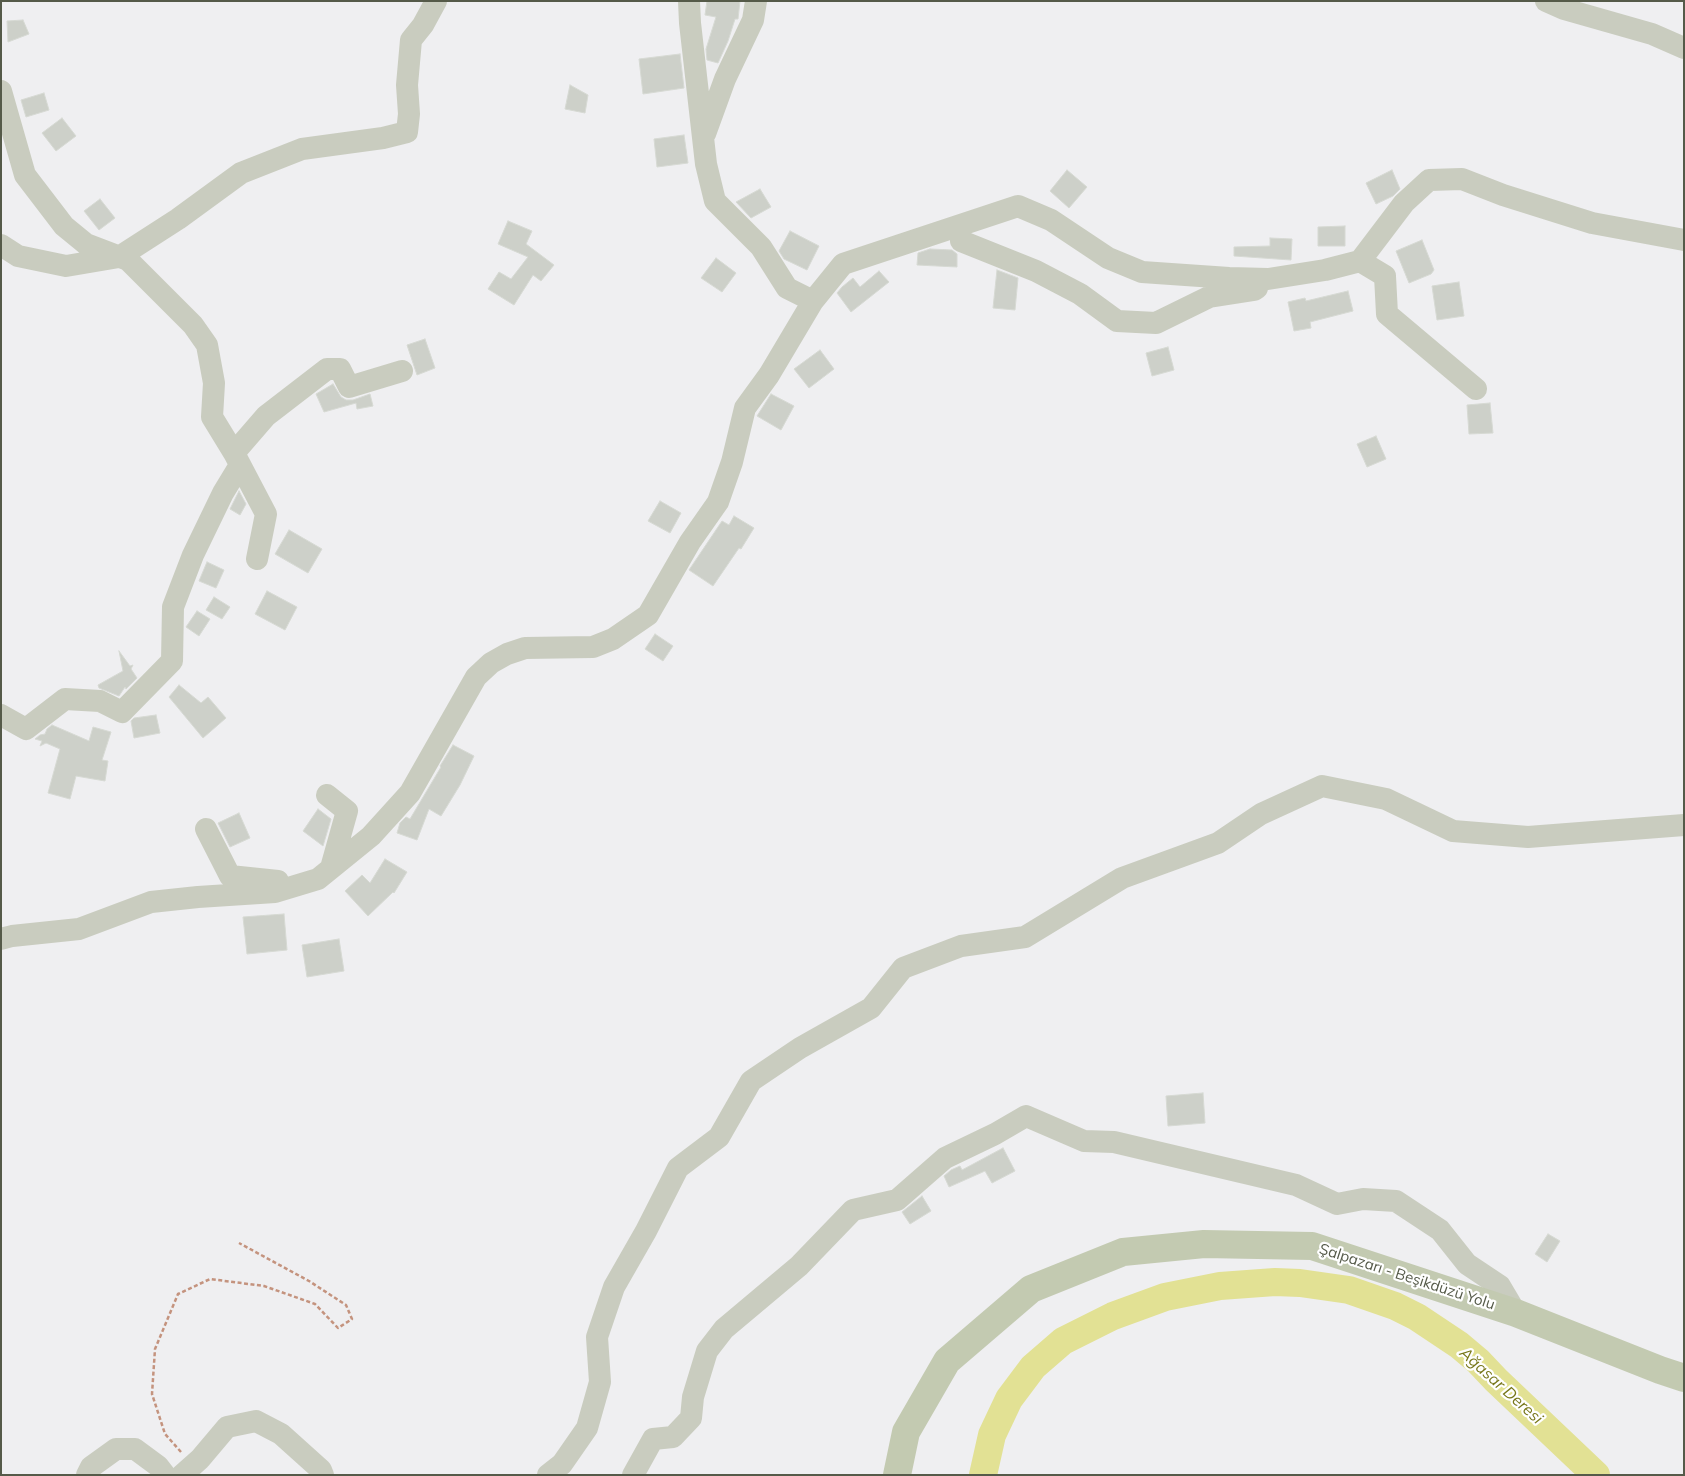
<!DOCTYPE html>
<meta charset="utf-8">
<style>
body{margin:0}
#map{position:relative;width:1685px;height:1476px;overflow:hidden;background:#efeff1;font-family:Mulish,sans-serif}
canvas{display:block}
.frame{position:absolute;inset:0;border:2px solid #555a49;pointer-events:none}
</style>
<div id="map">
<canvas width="1685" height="1476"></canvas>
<div class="frame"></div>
</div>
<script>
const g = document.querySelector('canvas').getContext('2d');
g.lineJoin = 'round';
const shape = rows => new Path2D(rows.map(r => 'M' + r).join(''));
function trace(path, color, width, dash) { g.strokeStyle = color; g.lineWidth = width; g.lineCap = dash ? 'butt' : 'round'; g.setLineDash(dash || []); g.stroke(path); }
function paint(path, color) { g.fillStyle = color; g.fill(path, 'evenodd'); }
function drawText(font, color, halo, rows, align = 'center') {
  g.font = font + ' Mulish,sans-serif'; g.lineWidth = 4.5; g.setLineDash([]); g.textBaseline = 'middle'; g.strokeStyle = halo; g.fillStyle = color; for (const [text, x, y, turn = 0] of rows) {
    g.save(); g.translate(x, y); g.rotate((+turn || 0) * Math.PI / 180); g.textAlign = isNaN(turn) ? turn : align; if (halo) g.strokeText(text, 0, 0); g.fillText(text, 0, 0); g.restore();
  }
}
trace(shape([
 [983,1475,992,1435,1009,1399,1033,1367,1063,1341,1113,1316,1165,1297,1220,1286,1275,1282,1300,1283,1349,1290,1395,1306,1417,1317,1459,1345,1478,1361,1496,1380,1596,1475]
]), '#e2e194', 28);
const building = shape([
 [707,1,740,1,738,19,735,19,728,41,718,63,707,60,706,49,716,17,705,15,707,1],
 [23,20,29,34,8,42,7,21,23,20],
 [680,54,684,88,643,94,639,59,680,54],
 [570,85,588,95,585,113,565,109,570,85],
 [44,93,49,110,26,117,21,100,44,93],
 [62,118,76,136,56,151,42,133,62,118],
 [684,135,688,163,657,167,654,139,684,135],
 [1067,170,1087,187,1069,208,1050,191,1067,170],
 [1392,170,1400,189,1393,196,1376,204,1366,183,1392,170],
 [760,189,771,207,751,218,736,202,760,189],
 [100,199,115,218,99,230,84,211,100,199],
 [508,221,532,231,526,244,554,265,541,281,533,275,514,305,488,289,499,272,511,279,528,257,498,244,508,221],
 [1345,226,1345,246,1318,246,1318,227,1345,226],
 [790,231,819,246,807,270,784,259,779,251,790,231],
 [1270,238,1292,239,1291,260,1234,256,1234,247,1270,246,1270,238],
 [1422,240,1434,270,1431,274,1409,283,1396,251,1422,240],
 [930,249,952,250,957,254,957,267,917,265,918,253,930,249],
 [716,258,736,273,722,292,701,278,716,258],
 [997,270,1018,278,1015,310,993,308,997,270],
 [879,271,889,282,851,312,837,293,842,287,853,278,860,287,879,271],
 [1459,282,1464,316,1437,320,1432,286,1459,282],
 [1348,291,1353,311,1310,322,1311,328,1294,331,1288,302,1305,298,1306,301,1348,291],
 [425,339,435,368,417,375,407,345,425,339],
 [1168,347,1174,370,1152,376,1146,353,1168,347],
 [820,350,834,369,809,388,794,369,820,350],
 [333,384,341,397,346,400,353,400,370,394,373,406,357,409,356,403,324,412,316,394,333,384],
 [771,394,794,406,781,430,757,416,771,394],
 [1490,403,1493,433,1469,434,1467,405,1490,403],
 [1376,436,1386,459,1367,467,1357,444,1376,436],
 [239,491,246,504,240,515,230,509,239,491],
 [660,501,681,513,670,533,648,521,660,501],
 [734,516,754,528,741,549,739,548,713,586,689,570,722,521,729,525,734,516],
 [289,530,322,549,308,573,275,554,289,530],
 [207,562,224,570,216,588,199,581,207,562],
 [267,591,297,607,285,630,255,614,267,591],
 [214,597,230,607,222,619,206,610,214,597],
 [197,611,210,619,199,636,186,627,197,611],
 [655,634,673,646,663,661,645,649,655,634],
 [119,651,130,666,133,665,131,669,137,678,126,689,125,687,119,696,99,688,98,685,123,671,119,651],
 [179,685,201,703,208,697,226,718,203,738,169,697,179,685],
 [156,715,160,733,134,738,131,721,134,718,156,715],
 [52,725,89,741,93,727,111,732,102,760,108,761,105,781,76,776,70,799,48,793,60,749,46,743,40,746,42,741,35,739,40,735,45,734,47,729,52,725],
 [453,745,474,756,460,785,441,816,429,809,417,840,397,833,400,823,406,817,410,819,441,767,440,766,453,745],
 [318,809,331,819,323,846,303,831,318,809],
 [239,813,250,838,230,847,218,823,239,813],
 [385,859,407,872,394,893,393,892,368,916,345,891,362,875,370,883,385,859],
 [284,914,287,950,247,954,243,917,284,914],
 [339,939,344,971,307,977,302,945,339,939],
 [1203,1093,1205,1123,1168,1126,1166,1096,1203,1093],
 [1003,1148,1015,1171,992,1183,985,1171,949,1187,944,1176,951,1170,960,1166,962,1170,1003,1148],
 [922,1196,931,1211,910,1224,902,1212,922,1196],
 [1548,1234,1560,1241,1547,1262,1535,1254,1548,1234]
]);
paint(building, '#cdd0c9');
trace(building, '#d6d9d3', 1);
trace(shape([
 [181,1452,165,1434,152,1394,155,1349,178,1294,210,1279,264,1286,315,1304,338,1328,352,1319,346,1305,309,1281,239,1243]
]), '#c4937e', 2.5, [4, 2.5]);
trace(shape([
 [689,1,690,23,706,164,715,201,761,247,787,288,813,301],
 [1546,1,1564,9,1652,34,1684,48],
 [1,91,25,175,64,226,86,244,128,260,193,325,207,345,214,383,212,417,234,453,266,514,257,559],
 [705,134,725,79,753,20,756,1],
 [961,241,1036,271,1080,294,1117,321,1156,323,1209,297,1254,290,1257,288],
 [1,245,18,256,66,266,119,257,178,219,241,173,302,149,383,138,407,132,409,114,407,85,411,40,423,25,436,1],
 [1360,261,1385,276,1387,314,1476,389],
 [234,453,266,416,327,369,340,369,349,387,402,371],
 [1,715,26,729,65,699,100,701,122,712,172,661,173,607,193,555,223,493,240,465],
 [327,795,347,811,331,868],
 [206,829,230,876,278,881],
 [1,939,12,936,79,929,151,902,198,897,275,892,318,879,371,836,410,793,476,677,491,663,507,654,525,648,593,647,613,639,648,615,690,542,718,502,732,462,745,408,769,375,813,301,843,264,1018,206,1051,220,1108,258,1142,272,1229,278,1268,279,1325,270,1360,261,1404,203,1429,180,1462,179,1503,195,1592,223,1684,240],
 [87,1475,91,1467,116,1449,135,1449,158,1466,165,1475],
 [182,1475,200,1459,227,1427,256,1421,281,1434,321,1470,323,1475],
 [548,1475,562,1464,587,1428,600,1382,597,1337,614,1287,646,1231,678,1168,719,1137,751,1081,800,1048,871,1008,903,968,961,946,1025,937,1122,878,1218,843,1261,814,1322,786,1386,799,1453,831,1528,837,1684,825],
 [633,1475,653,1439,673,1437,691,1418,693,1397,707,1351,724,1329,799,1266,853,1210,897,1200,945,1158,995,1134,1026,1116,1084,1141,1114,1142,1296,1185,1337,1204,1363,1199,1396,1201,1440,1230,1467,1264,1500,1286,1516,1313]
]), '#c9ccbf', 22);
trace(shape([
 [897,1475,906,1432,947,1361,1031,1289,1123,1252,1204,1244,1312,1246,1516,1313,1660,1370,1684,1378]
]), '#c3cab1', 28);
drawText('15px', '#555a49', '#fff', [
 ["Şalpazarı - Beşikdüzü Yolu",1407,1277,18]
]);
drawText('italic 16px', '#77771a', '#fff', [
 ["Ağasar Deresi",1501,1386,42]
]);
</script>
